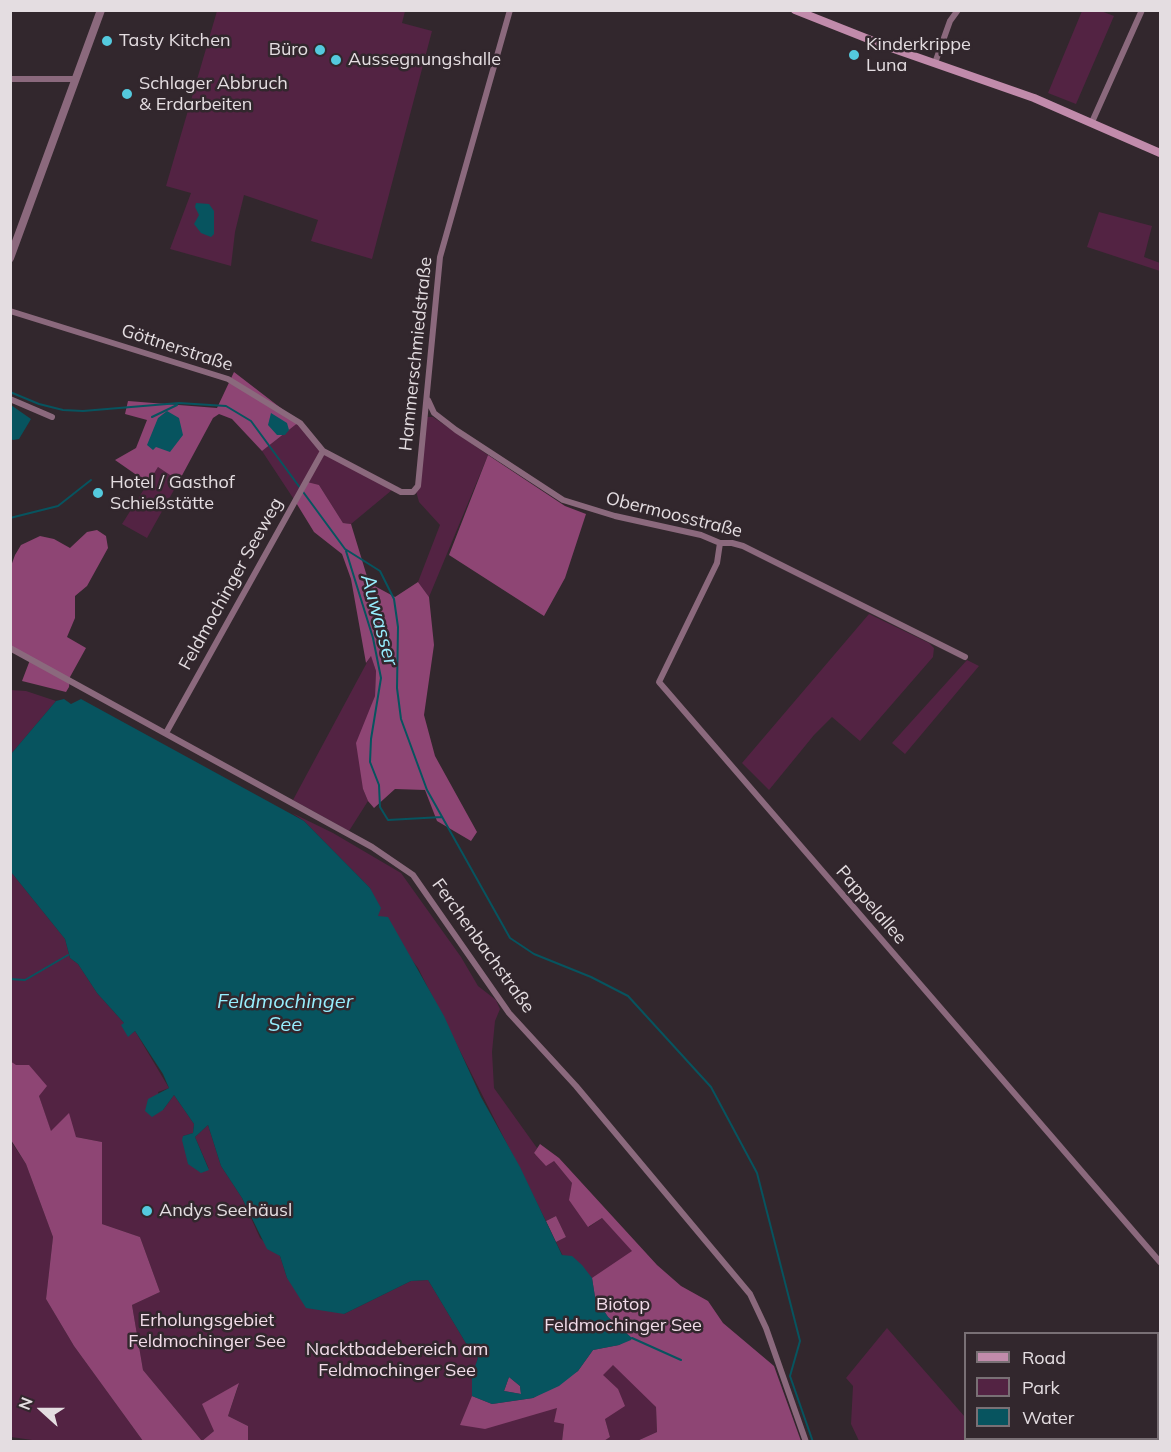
<!DOCTYPE html>
<meta charset="utf-8">
<style>
body{margin:0}
#map{position:relative;width:1171px;height:1452px;overflow:hidden;background:#32272d;font-family:Mulish,sans-serif}
canvas{display:block}
.frame{position:absolute;inset:0;border:12px solid #e4dde1;pointer-events:none}
.legend{position:absolute;left:964px;top:1332px;width:195px;height:108px;box-sizing:border-box;background:#32272d;border:2px solid #797075;margin:0;padding:8px 10px;list-style:none;font-size:18px;color:#e4dde1}
.legend li{display:flex;align-items:center;gap:12px;height:30px}
.legend b{width:30px;border:2px solid #797075}
.north{position:absolute;left:12px;top:1380px;width:60px;height:60px;-webkit-text-stroke:4px #32272d;paint-order:stroke;rotate:291deg;font-size:16px;font-weight:700;line-height:24px;text-align:center;color:#e4dde1}
.north::after{content:'';display:block;margin:auto;width:21px;height:27px;background:#e4dde1;clip-path:polygon(50% 0,100% 100%,50% 72%,0 100%)}
</style>
<div id="map">
<canvas width="1171" height="1452"></canvas>
<div class="frame"></div>
<ul class="legend">
<li><b style="height:8px;background:#c18bab"></b>Road</li>
<li><b style="height:16px;background:#532343"></b>Park</li>
<li><b style="height:16px;background:#07545f"></b>Water</li>
</ul>
<div class="north">N</div>
</div>
<script>
const g = document.querySelector('canvas').getContext('2d');
g.lineJoin = 'round';
function paint(path, color) { g.fillStyle = color; g.fill(path, 'evenodd'); }
const shape = rows => new Path2D(rows.map(r => 'M' + r).join(''));
function trace(path, color, width, dash) { g.strokeStyle = color; g.lineWidth = width; g.lineCap = dash ? 'butt' : 'round'; g.setLineDash(dash || []); g.stroke(path); }
function drawText(font, color, halo, rows, align = 'center') {
  g.font = font + ' Mulish,sans-serif'; g.lineWidth = 5; g.setLineDash([]); g.textBaseline = 'middle'; g.strokeStyle = halo; g.fillStyle = color; for (const [text, x, y, turn = 0] of rows) {
    g.save(); g.translate(x, y); g.rotate((+turn || 0) * Math.PI / 180); g.textAlign = isNaN(turn) ? turn : align; if (halo) g.strokeText(text, 0, 0); g.fillText(text, 0, 0); g.restore();
  }
}
paint(shape([
 [217,11,405,11,402,23,432,31,372,259,311,241,318,220,244,195,235,232,231,266,170,249,191,193,166,186],
 [1082,11,1101,11,1114,16,1076,104,1048,93],
 [1099,212,1152,226,1144,257,1160,263,1160,271,1087,247],
 [427,417,433,417,488,455,429,597,418,582,440,525,419,502,416,491],
 [299,422,323,452,392,490,351,524,343,523,319,485,295,501,262,451],
 [158,467,179,481,147,538,122,524],
 [869,614,929,643,934,648,933,657,860,741,832,717,814,735,769,790,742,763],
 [371,655,376,671,375,696,368,717,363,789,368,801,349,831,293,800],
 [967,660,979,666,905,754,892,743],
 [10,690,26,691,56,701,11,754],
 [292,813,333,833,401,873,461,957,478,986,496,1000,500,1009,495,1021,492,1052,494,1088,537,1148,534,1154,554,1161,572,1183,589,1227,602,1218,633,1251,646,1394,656,1407,657,1432,637,1441,604,1441,610,1437,605,1419,564,1424,562,1441,248,1441,248,1426,228,1416,239,1384,214,1431,202,1441,143,1370,132,1305,160,1292,140,1237,102,1224,102,1142,51,1132,39,1096,11,1061,11,872,65,939,70,958,78,964,97,993,124,1023,128,1036,135,1031,169,1088,158,1092,163,1110,174,1095,194,1124,193,1133,183,1136,209,1169,195,1137,208,1125,221,1166,242,1198,260,1238,280,1256,287,1278,344,1314,411,1281,428,1280,467,1345,478,1358,475,1368,563,1256,556,1242,566,1237,556,1216,546,1221,418,968,378,916,370,888,304,821],
 [10,1140,26,1164,53,1237,46,1299,74,1346,143,1441,46,1442,11,1437],
 [887,1328,965,1417,966,1438,984,1439,987,1441,859,1441,851,1424,853,1386,846,1378]
]), '#532343');
paint(shape([
 [234,372,299,422,262,451,232,419,219,414,213,418,179,481,158,467,148,483,115,460,136,448,147,420,125,414,128,401,217,408],
 [488,455,565,506,586,514,565,578,544,616,449,555],
 [307,482,319,485,343,523,351,524,369,583,395,597,418,582,429,597,434,645,424,715,435,756,477,832,471,841,437,821,425,790,395,789,374,808,368,801,363,789,356,743,375,696,376,671,371,656,366,663,351,579,342,554,314,532,295,501],
 [97,530,106,536,108,548,87,586,75,596,75,618,67,637,86,648,70,677,69,687,66,692,22,681,30,660,11,649,11,566,15,555,21,545,40,536,54,539,70,548,87,532],
 [10,1061,16,1065,29,1065,47,1086,39,1096,51,1131,69,1113,76,1137,102,1142,102,1224,140,1237,160,1292,132,1305,143,1370,202,1441,214,1431,202,1404,239,1383,228,1416,248,1426,248,1441,143,1441,74,1346,46,1299,53,1237,26,1164,11,1140],
 [540,1144,559,1158,657,1265,681,1286,708,1301,723,1323,774,1366,801,1441,637,1441,657,1432,656,1407,613,1365,603,1375,618,1389,625,1406,605,1419,610,1437,604,1441,562,1441,564,1424,554,1422,557,1408,485,1429,460,1425,472,1396,492,1404,533,1398,578,1371,593,1350,619,1345,631,1338,608,1317,595,1297,592,1278,632,1251,602,1218,588,1227,569,1200,572,1183,554,1161,546,1166,534,1153],
 [556,1216,566,1237,556,1242,546,1221],
 [509,1377,520,1386,521,1394,504,1391]
]), '#8e4574');
paint(shape([
 [196,203,209,204,214,211,214,234,211,237,201,233,194,224,199,215,195,207],
 [11,405,31,419,19,439,13,440,11,439],
 [167,411,179,418,183,435,170,452,156,447,153,450,147,445,158,418],
 [271,413,287,423,289,430,285,435,277,435,268,425],
 [64,699,71,704,81,699,304,821,370,888,381,908,378,916,388,917,444,1016,481,1097,520,1167,562,1255,572,1256,582,1265,592,1278,595,1297,608,1317,632,1338,631,1340,619,1345,593,1350,578,1371,559,1386,533,1398,492,1404,472,1396,472,1375,478,1358,467,1345,428,1280,411,1281,344,1314,306,1308,287,1278,280,1256,267,1249,242,1198,221,1166,208,1125,195,1137,209,1170,201,1173,188,1164,182,1140,183,1136,193,1133,194,1124,174,1095,163,1110,152,1117,145,1111,148,1099,169,1088,163,1074,135,1031,128,1037,121,1025,124,1023,97,993,78,964,70,958,65,939,11,872,11,754,56,701],
 [509,1377,520,1386,521,1394,504,1391]
]), '#07545f');
trace(shape([
 [10,392,39,404,63,410,83,411,179,403,226,406,251,421,345,549,380,571,394,599,398,627,397,688,401,719,427,790,510,938,534,954,591,977,628,996,711,1087,757,1173,800,1341,790,1376,813,1442],
 [152,417,177,405],
 [10,518,58,506,91,480],
 [346,551,373,638,381,678,371,739,370,762,379,785,380,807,388,820,442,817],
 [10,979,25,980,68,955],
 [632,1338,681,1360]
]), '#07545f', 2);
trace(shape([
 [935,63,950,21,958,10],
 [10,79,75,79],
 [1092,122,1142,10],
 [10,311,228,379,300,423,323,451,401,492,413,492,418,486,440,257,510,10],
 [10,399,52,417],
 [428,400,434,413,456,430,563,500,615,516,701,535,720,543,732,543,743,546,965,657],
 [720,543,717,563,659,682,1160,1262],
 [10,648,372,847,413,875,509,1013,576,1086,750,1294,766,1328,806,1442],
 [166,733,323,451]
]), '#8b697d', 6);
trace(shape([
 [10,258,101,10]
]), '#8b697d', 8);
trace(shape([
 [795,10,891,48,1034,98,1160,153]
]), '#c18bab', 8);
for (const [x, y, r, color] of [
 [107,41,6,"#54cade"],
 [320,50,6,"#54cade"],
 [854,55,6,"#54cade"],
 [336,60,6,"#54cade"],
 [127,94,6,"#54cade"],
 [98,493,6,"#54cade"],
 [147,1211,6,"#54cade"]
]) { const dot = new Path2D(); dot.arc(x, y, r, 0, 2 * Math.PI); g.fillStyle = color; g.fill(dot); trace(dot, '#32272d', 2); }
drawText('18px', '#e4dde1', '#32272d', [
 ["Tasty Kitchen",119,41],
 ["Kinderkrippe",866,45],
 ["Luna",866,66],
 ["Büro",308,50,"right"],
 ["Aussegnungshalle",348,60],
 ["Schlager Abbruch",139,84],
 ["& Erdarbeiten",139,105],
 ["Hotel / Gasthof",110,483],
 ["Schießstätte",110,504],
 ["Andys Seehäusl",159,1211]
], 'left');
drawText('18px', '#e4dde1', '#32272d', [
 ["Göttnerstraße",177,348,18],
 ["Hammerschmiedstraße",416,354,-84],
 ["Obermoosstraße",674,515,14],
 ["Feldmochinger Seeweg",231,584,-61],
 ["Pappelallee",871,905,49],
 ["Ferchenbachstraße",483,946,54]
]);
drawText('18px', '#f2dce9', '#32272d', [
 ["Biotop",623,1305],
 ["Feldmochinger See",623,1326],
 ["Erholungsgebiet",207,1321],
 ["Feldmochinger See",207,1342],
 ["Nacktbadebereich am",397,1350],
 ["Feldmochinger See",397,1371]
]);
drawText('italic 20px', '#97eefe', '#32272d', [
 ["Auwasser",379,620,75],
 ["Feldmochinger",285,1002],
 ["See",285,1025]
]);
</script>
